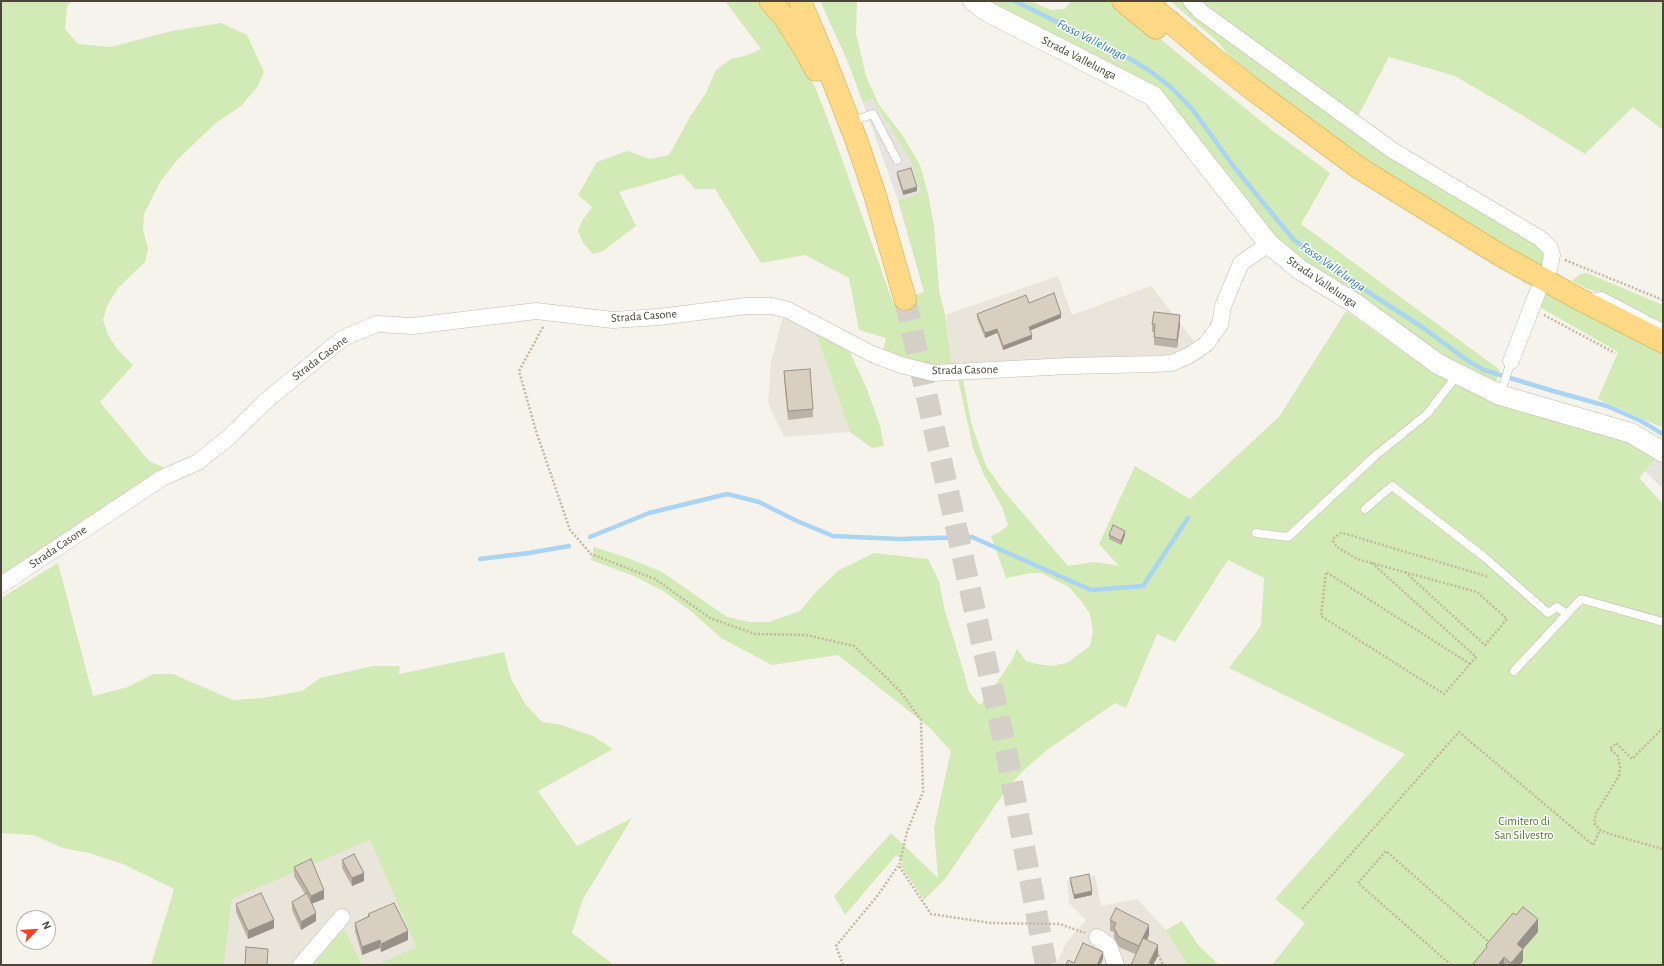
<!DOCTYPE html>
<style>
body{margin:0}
#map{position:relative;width:1664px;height:966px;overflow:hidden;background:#f6f3ec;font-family:"Alegreya Sans",sans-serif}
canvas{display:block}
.frame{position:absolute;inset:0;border:2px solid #4b4439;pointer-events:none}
.north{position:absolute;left:16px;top:910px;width:40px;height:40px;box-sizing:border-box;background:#fff;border:1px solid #b7b4b0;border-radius:50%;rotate:65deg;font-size:11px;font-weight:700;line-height:16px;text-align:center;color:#4b4439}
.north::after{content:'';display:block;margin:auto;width:14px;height:18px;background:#fc3f1d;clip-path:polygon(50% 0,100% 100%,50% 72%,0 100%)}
</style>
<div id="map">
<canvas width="1664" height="966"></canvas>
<div class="frame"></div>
<div class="north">N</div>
</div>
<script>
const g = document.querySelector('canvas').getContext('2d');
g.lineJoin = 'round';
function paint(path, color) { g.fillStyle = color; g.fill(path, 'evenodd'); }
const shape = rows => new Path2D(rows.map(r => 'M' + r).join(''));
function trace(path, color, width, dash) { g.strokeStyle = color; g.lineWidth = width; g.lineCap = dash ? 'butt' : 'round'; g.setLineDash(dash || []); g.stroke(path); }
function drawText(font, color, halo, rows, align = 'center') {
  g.font = font + ' "Alegreya Sans",sans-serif'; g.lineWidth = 3; g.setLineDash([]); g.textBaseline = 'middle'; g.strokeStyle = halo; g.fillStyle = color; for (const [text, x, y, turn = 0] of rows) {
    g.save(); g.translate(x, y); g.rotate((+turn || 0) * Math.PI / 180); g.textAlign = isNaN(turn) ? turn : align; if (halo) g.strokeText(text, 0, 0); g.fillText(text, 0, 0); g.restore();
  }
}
paint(shape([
 [1058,276,1072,315,1151,286,1197,345,1169,361,952,369,945,315],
 [784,312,815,330,850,432,784,437,768,403,771,363],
 [370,840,416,947,376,965,362,965,344,928,312,965,224,965,232,899],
 [1095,875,1101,906,1137,899,1166,930,1187,965,1056,965,1066,943,1086,920,1069,903,1067,880]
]), '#eae5da');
paint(shape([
 [872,99,910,159,921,193,898,200,863,103]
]), '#e6e2dd');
paint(shape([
 [1,1,72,1,67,6,65,29,78,44,110,47,172,31,221,23,247,35,264,72,258,86,241,106,216,123,178,159,160,182,144,214,143,230,148,248,145,262,118,288,107,306,103,320,108,335,117,349,133,365,100,402,149,461,172,471,36,555,13,567,1,575],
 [725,1,759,1,762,4,800,56,815,87,827,117,893,303,924,292,898,200,921,193,910,159,872,99,863,103,848,62,820,1,857,1,856,33,866,76,879,105,901,133,920,165,928,194,934,225,939,290,945,315,952,369,882,355,886,338,859,330,849,278,805,255,761,263,715,189,695,189,682,174,619,192,636,226,603,251,593,254,583,243,578,231,582,221,592,207,578,195,597,162,627,151,650,159,669,155,691,115,706,93,716,70,731,59,748,55,761,49],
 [982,1,1031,1,1051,10,1065,9,1071,1,1114,1,1273,131,1330,173,1301,224,1500,370,1494,387,1444,360,1276,244,1155,93],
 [1170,1,1183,1,1219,33,1538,246,1544,254,1544,268,1441,210,1356,156,1242,71,1217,41],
 [1198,1,1663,1,1663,130,1633,107,1585,154,1520,114,1455,76,1389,57,1357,118],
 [1587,273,1663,305,1663,326,1603,294,1588,289,1572,281,1580,274],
 [1542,288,1663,351,1663,428,1598,399,1618,352,1536,305],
 [1346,311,1426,368,1458,386,1519,411,1622,439,1657,457,1639,478,1663,504,1663,965,1272,965,1305,923,1275,899,1405,754,1229,668,1261,626,1264,578,1228,560,1175,642,1157,634,1126,708,1115,703,1047,750,1024,770,1008,787,945,879,924,900,901,866,902,860,896,855,845,915,834,896,891,833,938,878,934,828,951,751,929,727,838,655,772,665,721,638,692,612,663,591,634,576,591,560,594,547,625,557,662,572,727,617,750,622,769,622,800,611,816,592,839,570,874,553,928,559,939,581,945,611,962,666,969,692,980,705,992,690,1012,660,1017,649,1026,661,1037,664,1051,666,1067,663,1090,646,1093,632,1090,614,1082,602,1069,587,1041,573,1031,573,1006,578,991,536,1000,532,1008,525,1002,507,984,475,973,448,958,379,963,379,971,422,986,466,1003,490,1068,566,1094,562,1119,566,1099,544,1135,466,1190,499,1279,417],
 [815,330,847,346,867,389,880,426,884,446,872,448,850,432],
 [58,563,93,696,128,687,153,674,173,674,233,700,263,698,302,691,320,678,373,666,400,666,399,674,504,652,511,679,526,705,542,722,561,725,593,736,613,749,538,791,577,846,632,818,583,899,572,933,614,965,376,965,416,947,370,840,232,899,224,965,151,965,174,889,123,864,89,853,63,848,33,835,1,833,1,598],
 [1182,921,1199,946,1219,965,1187,965,1166,930],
 [344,928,362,965,312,965]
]), '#d2eab5');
paint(shape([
 [1657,457,1663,461,1663,489,1645,471]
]), '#e5e3e0');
trace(shape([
 [1015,1,1127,57,1150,71,1173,89,1193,110,1234,167,1293,239,1316,258,1422,327,1468,361,1484,370,1553,391,1607,406,1641,421,1663,434],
 [590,537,649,513,727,494,759,502,797,521,833,536,899,539,972,537,1091,590,1143,586,1188,518],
 [480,559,529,553,569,546]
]), '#a9d4f2', 4.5);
trace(shape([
 [905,299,1006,750,1046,965]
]), '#d4d0c8', 22, [22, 11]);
const service = shape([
 [850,122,873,114,897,160],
 [1588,298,1602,296,1663,328],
 [1500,395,1511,361],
 [1365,509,1392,486,1483,556,1548,613,1557,607,1567,614],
 [1256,533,1288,537,1376,455,1427,414,1458,374],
 [1514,671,1581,599,1663,622]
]);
const minor = shape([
 [1191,1,1200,11,1392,150,1541,239,1550,248,1552,255,1549,269],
 [1511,361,1538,291],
 [1,585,162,478,198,462,229,437,267,400,343,338,377,324,413,326,536,311,613,320,659,317,746,306,772,306,788,310,872,354,901,365,933,373,1069,366,1155,364,1172,363,1190,355,1206,344,1220,325,1223,306,1241,263,1269,244],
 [1097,937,1109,946,1116,965],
 [301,965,342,917]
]);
const tertiary = shape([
 [973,1,986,11,1153,96,1269,244,1299,269,1356,304,1438,364,1500,395,1631,433,1663,452]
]);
const trunk = shape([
 [770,1,785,18,804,48,816,70],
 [800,1,823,55,857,142,875,195,905,299],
 [1123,1,1156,28],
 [1145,1,1213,58,1251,88,1359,168,1500,255,1579,299,1663,342]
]);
trace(service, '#c2bbae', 9);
trace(minor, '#c2bbae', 17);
trace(tertiary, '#c2bbae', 21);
trace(trunk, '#e0a43c', 23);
trace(shape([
 [1565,260,1663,300],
 [1544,315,1615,353],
 [543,327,519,371,536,431,570,530,591,554,655,579,710,618,755,634,806,635,854,646,900,691,921,720,923,792,907,832,899,866,931,914,991,923,1060,924,1085,933],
 [1372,563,1476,657,1470,664,1444,694,1321,616,1326,572,1470,664],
 [1405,572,1485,645,1507,619,1477,592,1357,559,1337,547,1333,541,1334,538,1341,533,1346,534,1489,577],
 [1663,728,1632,759,1616,743,1610,749,1618,756,1620,767,1619,776,1596,813,1594,823,1600,830,1610,834,1663,849],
 [1302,909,1459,732,1593,845,1600,830],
 [1157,951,1163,965],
 [843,965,836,946,878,895,898,866],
 [1451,965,1358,883,1386,851,1490,943]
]), '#c4b79f', 2.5, [2, 2]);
trace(service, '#fff', 8);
trace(minor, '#fff', 16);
trace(tertiary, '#fff', 20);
trace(trunk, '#ffd985', 22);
paint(shape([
 [897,172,917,191,903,195,897,176],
 [1029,303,1061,318,1030,330,1032,339,1003,350,997,333,985,338,977,318,977,314],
 [1152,324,1180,324,1177,348,1154,345,1154,332,1152,332],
 [784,371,813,409,813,417,788,420,784,379],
 [1109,535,1125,535,1121,545,1109,539],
 [342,860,364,881,352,886,342,868],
 [294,867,324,899,312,903,316,921,301,930,292,910,292,902,305,894,294,876],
 [1070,878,1092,895,1074,899,1070,882],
 [236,904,274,928,248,939,236,912],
 [368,914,408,940,381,952,380,948,362,955,355,931,355,923,368,916],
 [1516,915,1538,932,1523,949,1523,961,1520,965,1472,965,1486,949,1486,945],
 [1110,920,1149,935,1147,940,1158,956,1135,954,1119,947,1114,938,1114,932,1110,931]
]), '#bab2a6');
paint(shape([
 [917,187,917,191,903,195,903,191],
 [1061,314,1061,318,1029,331,1029,327],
 [1180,315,1180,324,1177,348,1177,340],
 [997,329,997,333,985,338,985,333],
 [1032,335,1032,339,1003,350,1003,346],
 [1125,531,1125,535,1121,545,1121,541],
 [364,873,364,881,352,886,352,878],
 [324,890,324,899,311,904,311,896],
 [1092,891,1092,895,1074,899,1074,895],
 [316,913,316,921,301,930,301,922],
 [1538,919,1538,932,1517,956,1517,944],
 [274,920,274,928,248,939,248,931],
 [1149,925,1149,935,1139,956,1139,946],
 [408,931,408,940,381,952,381,944],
 [380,940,380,948,362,955,362,947],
 [1158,945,1158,956,1153,965,1149,963],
 [1523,949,1523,961,1520,965,1511,965,1511,963],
 [1103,952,1103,959,1100,965,1097,965],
 [1504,957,1504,965,1498,965]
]), '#979187');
const building = shape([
 [911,168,917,187,903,191,897,172,911,168],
 [1054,293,1061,314,1029,327,1032,335,1003,346,997,329,985,333,977,314,1026,295,1029,303,1054,293],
 [1154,312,1180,315,1177,340,1154,337,1155,324,1152,324,1154,312],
 [810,369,813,409,788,411,784,371,810,369],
 [1113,525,1125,531,1121,541,1109,535,1113,525],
 [354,854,364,873,352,878,342,860,354,854],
 [311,859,324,890,311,896,294,867,311,859],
 [1089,874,1092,891,1074,895,1070,878,1089,874],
 [261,893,274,920,248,931,236,904,261,893],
 [307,893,316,913,301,922,292,902,307,893],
 [394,903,408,931,381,944,380,940,362,947,355,923,370,916,368,914,394,903],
 [1523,907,1538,919,1517,944,1523,949,1511,963,1504,957,1498,965,1472,965,1487,947,1486,945,1513,913,1516,915,1523,907],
 [1116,908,1149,925,1139,946,1119,937,1114,928,1116,923,1110,920,1116,908],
 [1143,938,1158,945,1149,963,1153,965,1131,965,1143,938],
 [1083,943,1103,952,1097,965,1066,965,1068,960,1074,963,1083,943],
 [246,947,268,949,267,965,245,965,246,947]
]);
paint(building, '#d8cfc1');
trace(building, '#979187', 1);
drawText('12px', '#4b4439', '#fff', [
 ["Strada Vallelunga",1079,58,27],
 ["Strada Vallelunga",1322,282,34],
 ["Strada Casone",644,316,-4],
 ["Strada Casone",320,358,-37],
 ["Strada Casone",965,370,-1],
 ["Strada Casone",58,547,-34]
]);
drawText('12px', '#4a7f2a', '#fff', [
 ["Cimitero di",1524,821],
 ["San Silvestro",1524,835]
]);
drawText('italic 13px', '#2e7ab2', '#fff', [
 ["Fosso Vallelunga",1092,40,27],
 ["Fosso Vallelunga",1333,267,35]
]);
</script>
